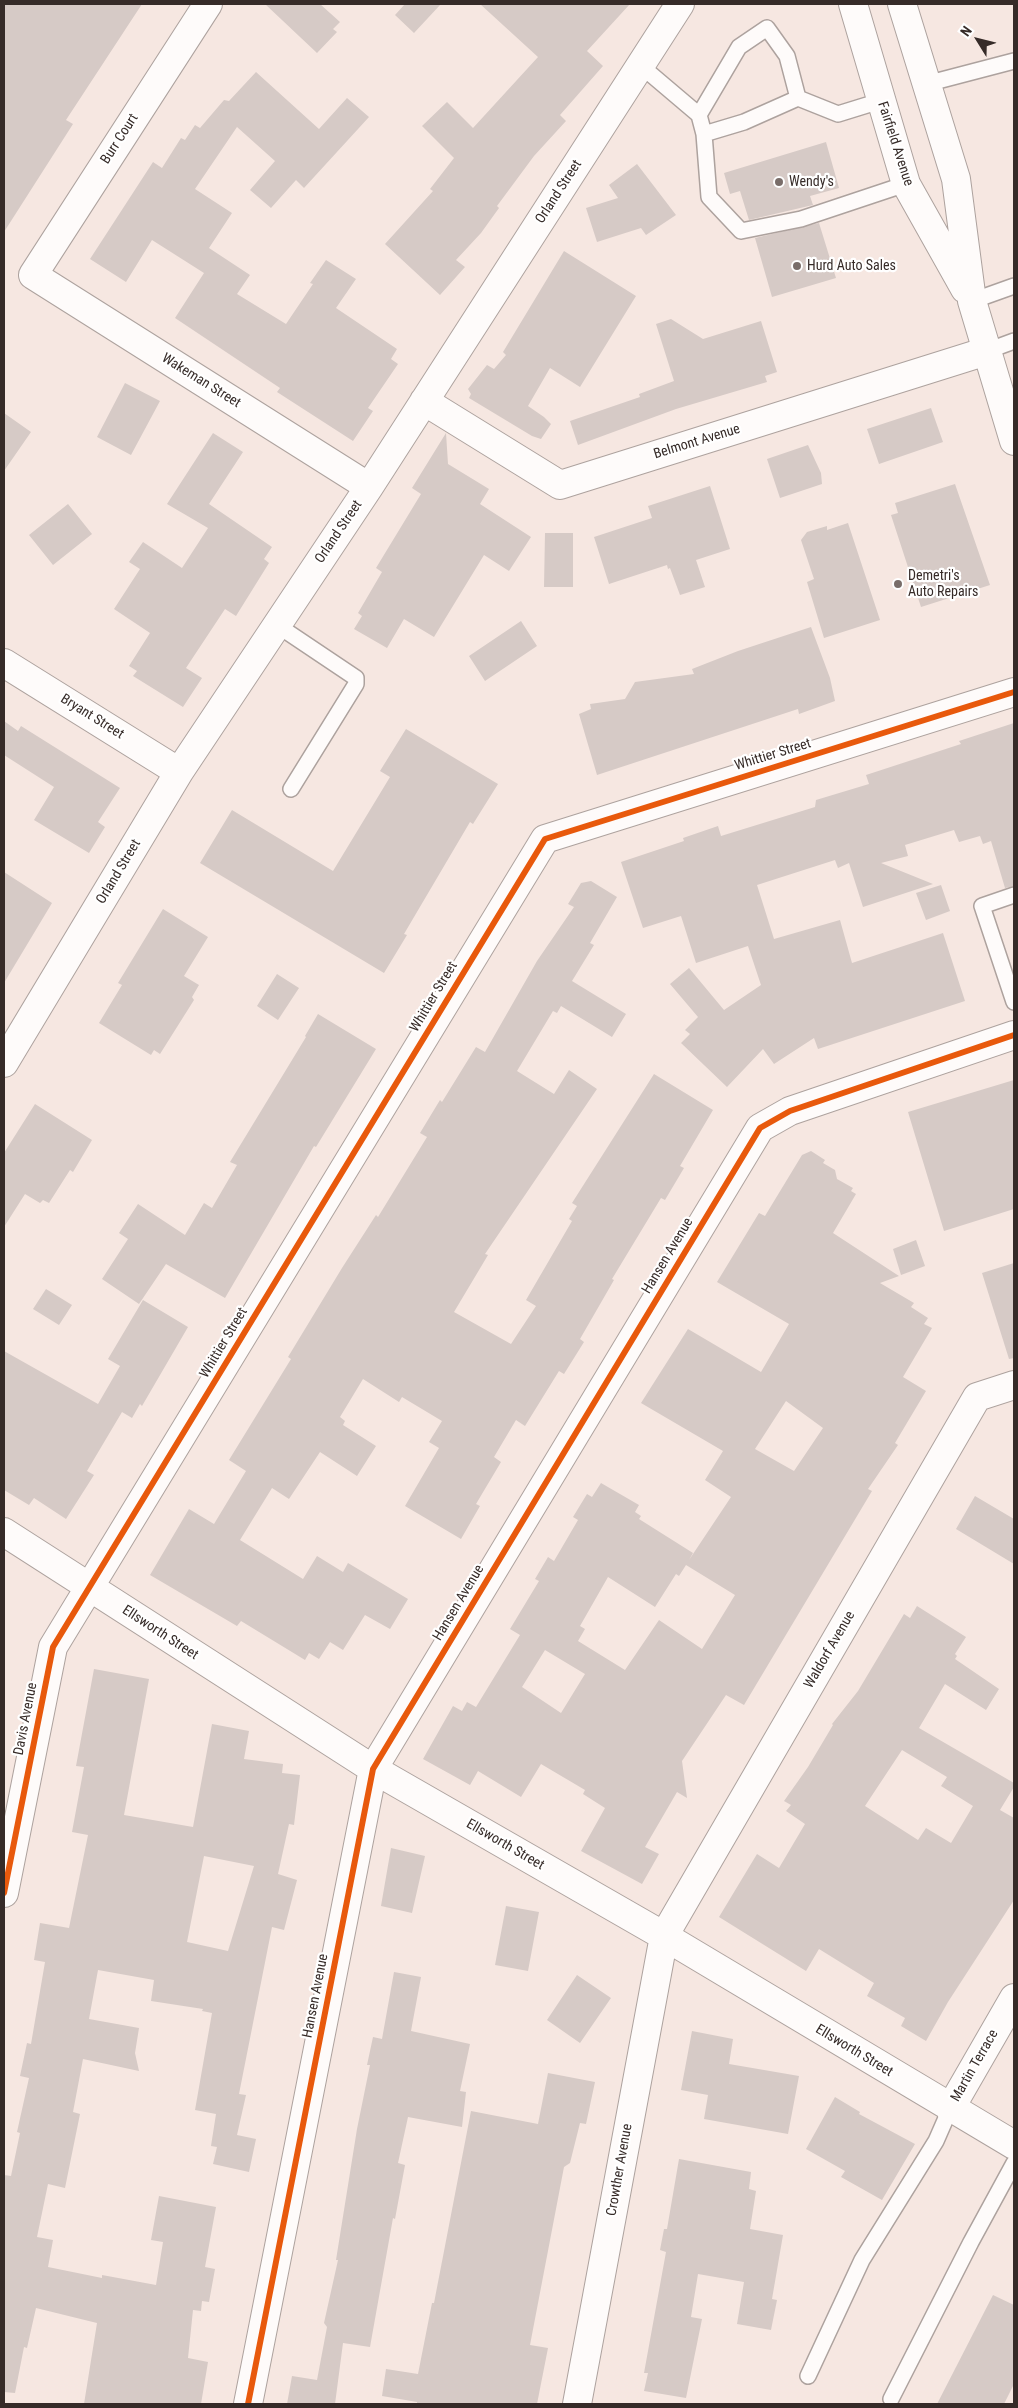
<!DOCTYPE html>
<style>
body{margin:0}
#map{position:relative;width:1018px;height:2408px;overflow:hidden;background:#f6e7e1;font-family:"Roboto Condensed",sans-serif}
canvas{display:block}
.frame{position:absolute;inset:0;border:5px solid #362b28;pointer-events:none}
.north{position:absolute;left:953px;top:15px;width:50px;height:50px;-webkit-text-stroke:4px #fff;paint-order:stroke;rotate:306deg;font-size:14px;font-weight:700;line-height:20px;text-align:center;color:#362b28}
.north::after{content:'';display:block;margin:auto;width:18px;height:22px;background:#362b28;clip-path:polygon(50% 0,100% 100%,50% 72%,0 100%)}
</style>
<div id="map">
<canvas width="1018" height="2408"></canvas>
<div class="frame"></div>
<div class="north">N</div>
</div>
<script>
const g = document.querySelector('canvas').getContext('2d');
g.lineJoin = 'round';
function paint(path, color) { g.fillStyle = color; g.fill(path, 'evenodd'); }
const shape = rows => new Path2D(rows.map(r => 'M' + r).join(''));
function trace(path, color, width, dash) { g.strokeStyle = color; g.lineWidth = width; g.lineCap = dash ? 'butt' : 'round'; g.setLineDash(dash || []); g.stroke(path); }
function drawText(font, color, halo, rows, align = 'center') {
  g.font = font + ' "Roboto Condensed",sans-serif'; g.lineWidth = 4.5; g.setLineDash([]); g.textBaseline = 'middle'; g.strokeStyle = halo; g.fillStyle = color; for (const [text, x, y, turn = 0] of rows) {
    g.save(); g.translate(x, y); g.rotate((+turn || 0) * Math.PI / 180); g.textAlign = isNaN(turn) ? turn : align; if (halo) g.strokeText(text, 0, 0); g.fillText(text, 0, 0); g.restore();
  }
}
paint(shape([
 [4,4,142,4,66,120,73,124,4,232],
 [265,4,320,4,340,22,333,29,337,32,317,53],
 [405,4,441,4,414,33,395,15],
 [480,4,630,4,587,51,603,66,560,115,566,121,534,156,497,206,499,208,481,233,456,260,465,267,440,295,385,244,433,191,430,189,454,158,422,126,447,102,473,128,538,57],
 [256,72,319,129,347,98,369,117,304,188,296,180,271,208,250,190,275,161,237,127,195,189,232,213,209,248,250,275,237,294,286,324,313,284,310,283,326,260,356,279,336,308,397,349,391,359,398,364,368,408,373,411,353,441,277,392,280,388,175,318,204,273,152,240,126,282,90,259,153,162,162,168,181,138,185,140,195,125,200,128,224,100,229,101],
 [826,142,839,188,810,196,813,205,749,220,740,191,730,194,724,173],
 [637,164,676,215,646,235,641,228,597,242,586,208,618,198,609,185],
 [819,223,836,278,772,297,755,238],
 [564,251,636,296,580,387,550,368,528,406,544,417,551,424,541,439,532,436,469,398,471,394,468,389,487,365,494,369,506,355,503,352],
 [671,319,703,339,761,321,777,372,765,376,767,382,676,409,578,445,570,421,640,397,639,394,674,381,656,324],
 [125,383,160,401,131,455,97,437],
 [931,408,943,442,879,464,867,429],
 [4,413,31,432,4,471],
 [213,433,243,452,209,504,272,547,264,559,269,563,236,616,225,609,186,668,202,678,183,707,133,676,137,671,129,666,150,633,114,609,140,569,129,562,143,542,182,568,208,528,167,504],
 [446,433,448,464,489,489,480,504,531,537,509,571,484,555,434,637,404,619,387,648,354,629,362,616,358,613,382,572,376,568,421,494,412,488],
 [808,445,821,473,822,484,780,498,767,459],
 [955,484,990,585,921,607,891,515,898,513,895,503],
 [710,486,730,549,696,560,705,587,680,595,670,568,668,569,667,565,609,584,594,537,652,518,648,506],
 [68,504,92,534,53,565,29,535],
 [848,523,880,620,824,638,807,582,814,579,801,540,807,532,827,526,827,530],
 [545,533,573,533,573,587,544,587],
 [521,621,537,646,485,681,469,656],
 [811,627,830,678,835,701,799,714,798,709,597,775,579,714,591,709,590,704,625,699,635,682,694,674,692,669,738,651],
 [4,721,18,731,21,726,120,788,98,822,105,827,89,853,34,820,54,787,4,755],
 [1014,723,1014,886,1005,888,991,841,983,844,980,836,959,842,954,830,905,845,908,856,881,863,933,884,863,907,849,863,838,868,835,860,757,885,774,939,840,920,852,963,943,933,965,1001,818,1049,814,1038,774,1064,763,1049,727,1087,681,1043,690,1034,685,1030,698,1017,670,984,689,968,724,1010,761,985,748,946,696,963,681,916,643,928,621,862,684,841,683,838,718,826,721,836,815,807,816,800,869,784,866,775,961,744,959,741],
 [406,729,498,784,473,824,470,822,404,934,407,935,384,973,200,863,232,810,333,871,390,777,380,771],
 [4,872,52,903,4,983],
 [591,881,617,897,590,943,594,945,572,981,626,1014,612,1037,561,1006,557,1013,553,1011,517,1071,554,1094,569,1070,597,1089,485,1254,488,1255,454,1312,511,1344,536,1306,526,1300,572,1221,569,1219,577,1206,572,1203,654,1074,713,1110,680,1166,684,1168,665,1200,661,1198,612,1279,614,1280,580,1339,584,1342,564,1374,559,1371,525,1426,516,1420,494,1457,501,1462,476,1504,480,1506,461,1539,405,1506,439,1448,429,1442,442,1421,402,1397,399,1402,363,1379,340,1417,345,1421,343,1425,376,1446,357,1476,320,1452,289,1499,272,1488,240,1540,303,1579,317,1556,343,1572,348,1563,408,1599,390,1629,365,1615,343,1650,330,1642,319,1659,309,1653,305,1660,241,1621,237,1626,150,1575,189,1509,214,1524,246,1471,229,1460,291,1359,288,1357,342,1268,376,1215,378,1217,427,1137,420,1133,440,1100,442,1102,476,1047,485,1052,537,961,574,907,568,904,581,883],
 [941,885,950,911,926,920,916,893],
 [163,909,208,937,184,976,199,985,192,997,194,1000,160,1054,154,1050,151,1055,99,1023,122,985,118,983],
 [277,974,299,988,278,1020,257,1006],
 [318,1014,376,1049,316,1147,314,1146,225,1298,166,1264,139,1304,102,1279,128,1239,119,1233,138,1204,185,1235,204,1203,212,1208,237,1165,230,1162,306,1037,305,1036],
 [1014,1080,1014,1209,944,1231,908,1112],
 [35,1104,92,1140,73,1172,70,1170,49,1203,43,1200,40,1203,25,1194,4,1227,4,1153],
 [811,1151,825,1160,823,1163,835,1170,837,1179,853,1188,851,1191,856,1194,833,1233,899,1276,880,1283,914,1303,911,1307,928,1318,924,1324,932,1328,903,1377,926,1391,895,1443,898,1445,868,1489,872,1491,744,1705,726,1695,682,1761,687,1798,677,1792,645,1847,659,1854,642,1884,581,1851,605,1808,583,1794,585,1790,541,1764,521,1797,478,1771,470,1785,423,1759,453,1706,462,1711,467,1702,476,1707,520,1635,510,1629,539,1581,535,1579,548,1557,554,1561,578,1520,573,1517,587,1494,592,1497,601,1483,639,1505,635,1512,641,1516,639,1519,693,1553,689,1560,731,1497,705,1480,723,1451,641,1403,688,1329,761,1372,789,1324,717,1282,759,1213,765,1216,802,1155],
 [786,1401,823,1428,794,1471,755,1449],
 [686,1565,735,1595,702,1649,659,1620,625,1670,578,1641,585,1629,580,1626,608,1577,655,1607,676,1574,679,1576],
 [545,1650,585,1674,561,1713,522,1687],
 [916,1240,925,1266,901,1275,893,1249],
 [1014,1263,1014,1358,1009,1359,982,1273],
 [46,1289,72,1305,59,1325,33,1309],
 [143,1300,188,1327,142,1406,140,1404,132,1418,122,1412,87,1471,94,1475,66,1519,34,1498,29,1505,4,1490,4,1351,98,1404,120,1366,108,1359],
 [975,1496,1014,1519,1014,1564,956,1529],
 [917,1606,966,1637,955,1654,957,1656,955,1659,999,1689,986,1710,945,1684,919,1728,1014,1783,1014,1787,1000,1810,1014,1818,1014,1900,948,2002,926,2041,901,2026,905,2018,867,1996,874,1983,819,1949,806,1971,719,1917,757,1854,779,1868,805,1824,786,1811,791,1805,784,1801,808,1767,833,1725,832,1724,858,1691,904,1614,910,1618],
 [902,1750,947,1777,941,1786,973,1806,951,1843,926,1828,918,1840,865,1806],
 [94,1669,149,1679,124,1815,193,1827,212,1724,249,1731,244,1759,283,1764,282,1773,300,1775,294,1825,289,1824,278,1874,297,1880,284,1930,272,1927,239,2094,246,2095,237,2135,256,2139,249,2172,213,2164,217,2147,211,2146,216,2114,195,2110,212,2013,202,2011,203,2009,151,2001,154,1980,98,1970,89,2019,139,2028,135,2053,139,2071,83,2059,73,2112,80,2114,65,2188,48,2184,37,2237,53,2240,48,2267,102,2278,102,2275,156,2285,163,2242,151,2240,159,2196,216,2207,205,2267,215,2269,209,2302,202,2301,201,2311,193,2310,188,2358,208,2362,201,2404,84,2404,97,2323,36,2308,27,2348,24,2347,15,2393,4,2392,4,2175,11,2176,20,2133,17,2132,29,2078,20,2076,27,2043,31,2044,45,1962,34,1960,40,1923,69,1928,88,1835,72,1832,84,1767,76,1766],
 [204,1856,254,1866,228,1951,187,1942],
 [391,1848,425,1856,412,1913,381,1906],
 [506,1906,539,1912,528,1971,495,1965],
 [394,1972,421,1977,411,2031,470,2044,460,2091,466,2092,462,2127,408,2117,398,2163,405,2165,395,2219,393,2218,370,2347,343,2343,335,2404,287,2404,292,2376,317,2380,327,2327,324,2323,338,2260,336,2260,357,2129,370,2065,367,2065,373,2037,382,2039],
 [577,1975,611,1998,580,2043,547,2020],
 [692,2031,733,2039,729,2064,799,2076,788,2134,704,2119,708,2095,681,2090],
 [548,2073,595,2082,586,2124,580,2123,570,2163,564,2167,530,2345,548,2348,537,2404,417,2404,417,2402,382,2396,386,2369,418,2374,432,2303,434,2303,471,2111,538,2124],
 [835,2097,860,2112,859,2114,915,2144,882,2200,841,2177,845,2171,806,2149],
 [679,2159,751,2172,749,2189,756,2191,750,2229,783,2235,772,2299,777,2300,771,2330,737,2324,744,2282,698,2274,691,2317,702,2319,686,2398,644,2391,648,2373,644,2373,666,2252,660,2250,664,2229,667,2229],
 [993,2295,1014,2305,1014,2384,1004,2404,937,2404]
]), '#d6cac6');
const service = shape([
 [640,65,699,115,704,134,709,197,741,231,801,219,906,184],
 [926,84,1014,61],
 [699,115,739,47,767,28,787,56,798,98,838,114,880,101],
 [704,134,744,122,798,98],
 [972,301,1014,286],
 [987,351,1014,341],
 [277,625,356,678,356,684,291,789],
 [1014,895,982,906,1014,1002],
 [808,2376,862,2260,936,2141,950,2109],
 [891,2399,971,2242,1014,2163]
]);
const minor = shape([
 [208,4,33,275,369,487],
 [424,401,560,485,987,351],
 [4,663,179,772],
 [4,1063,179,772,369,487,680,4],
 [4,1532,373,1769,664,1936,1014,2145],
 [4,1893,53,1647,545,839,1014,692],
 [950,2109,1014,1998],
 [248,2404,373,1769,760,1128,790,1111,1014,1035],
 [577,2404,664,1936,977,1397,1014,1385]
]);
const secondary = shape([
 [853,4,906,184,965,289],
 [902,4,956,179,972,301,1014,441]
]);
trace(service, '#ada29e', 18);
trace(minor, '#ada29e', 30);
trace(secondary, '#ada29e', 30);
trace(service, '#fefbfa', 15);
trace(minor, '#fefbfa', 28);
trace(secondary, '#fefbfa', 28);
trace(shape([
 [4,1893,53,1647,545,839,1014,692],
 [248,2404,373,1769,760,1128,790,1111,1014,1035]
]), '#e8590c', 6);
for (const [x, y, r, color] of [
 [779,182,5,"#796d69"],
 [797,266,5,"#796d69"],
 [898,584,5,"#796d69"]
]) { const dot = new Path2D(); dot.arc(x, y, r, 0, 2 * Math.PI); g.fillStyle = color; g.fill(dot); trace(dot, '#fff', 2); }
drawText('14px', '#362b28', '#fff', [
 ["Burr Court",120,139,-57],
 ["Fairfield Avenue",895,144,72],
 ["Orland Street",559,192,-57],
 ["Wakeman Street",201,381,32],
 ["Belmont Avenue",697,442,-17],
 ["Orland Street",339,532,-56],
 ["Bryant Street",92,717,32],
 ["Whittier Street",773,755,-17],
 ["Orland Street",119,872,-59],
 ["Whittier Street",434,997,-59],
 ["Hansen Avenue",668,1256,-59],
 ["Whittier Street",224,1343,-59],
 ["Hansen Avenue",459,1603,-59],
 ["Ellsworth Street",160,1633,33],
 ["Waldorf Avenue",830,1650,-60],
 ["Davis Avenue",26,1719,-79],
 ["Ellsworth Street",505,1845,30],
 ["Hansen Avenue",316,1996,-79],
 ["Ellsworth Street",854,2051,31],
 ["Martin Terrace",975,2066,-60],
 ["Crowther Avenue",620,2170,-80]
]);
drawText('14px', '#362b28', '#fff', [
 ["Wendy's",789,182],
 ["Hurd Auto Sales",807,266],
 ["Demetri's",908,576],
 ["Auto Repairs",908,592]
], 'left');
</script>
